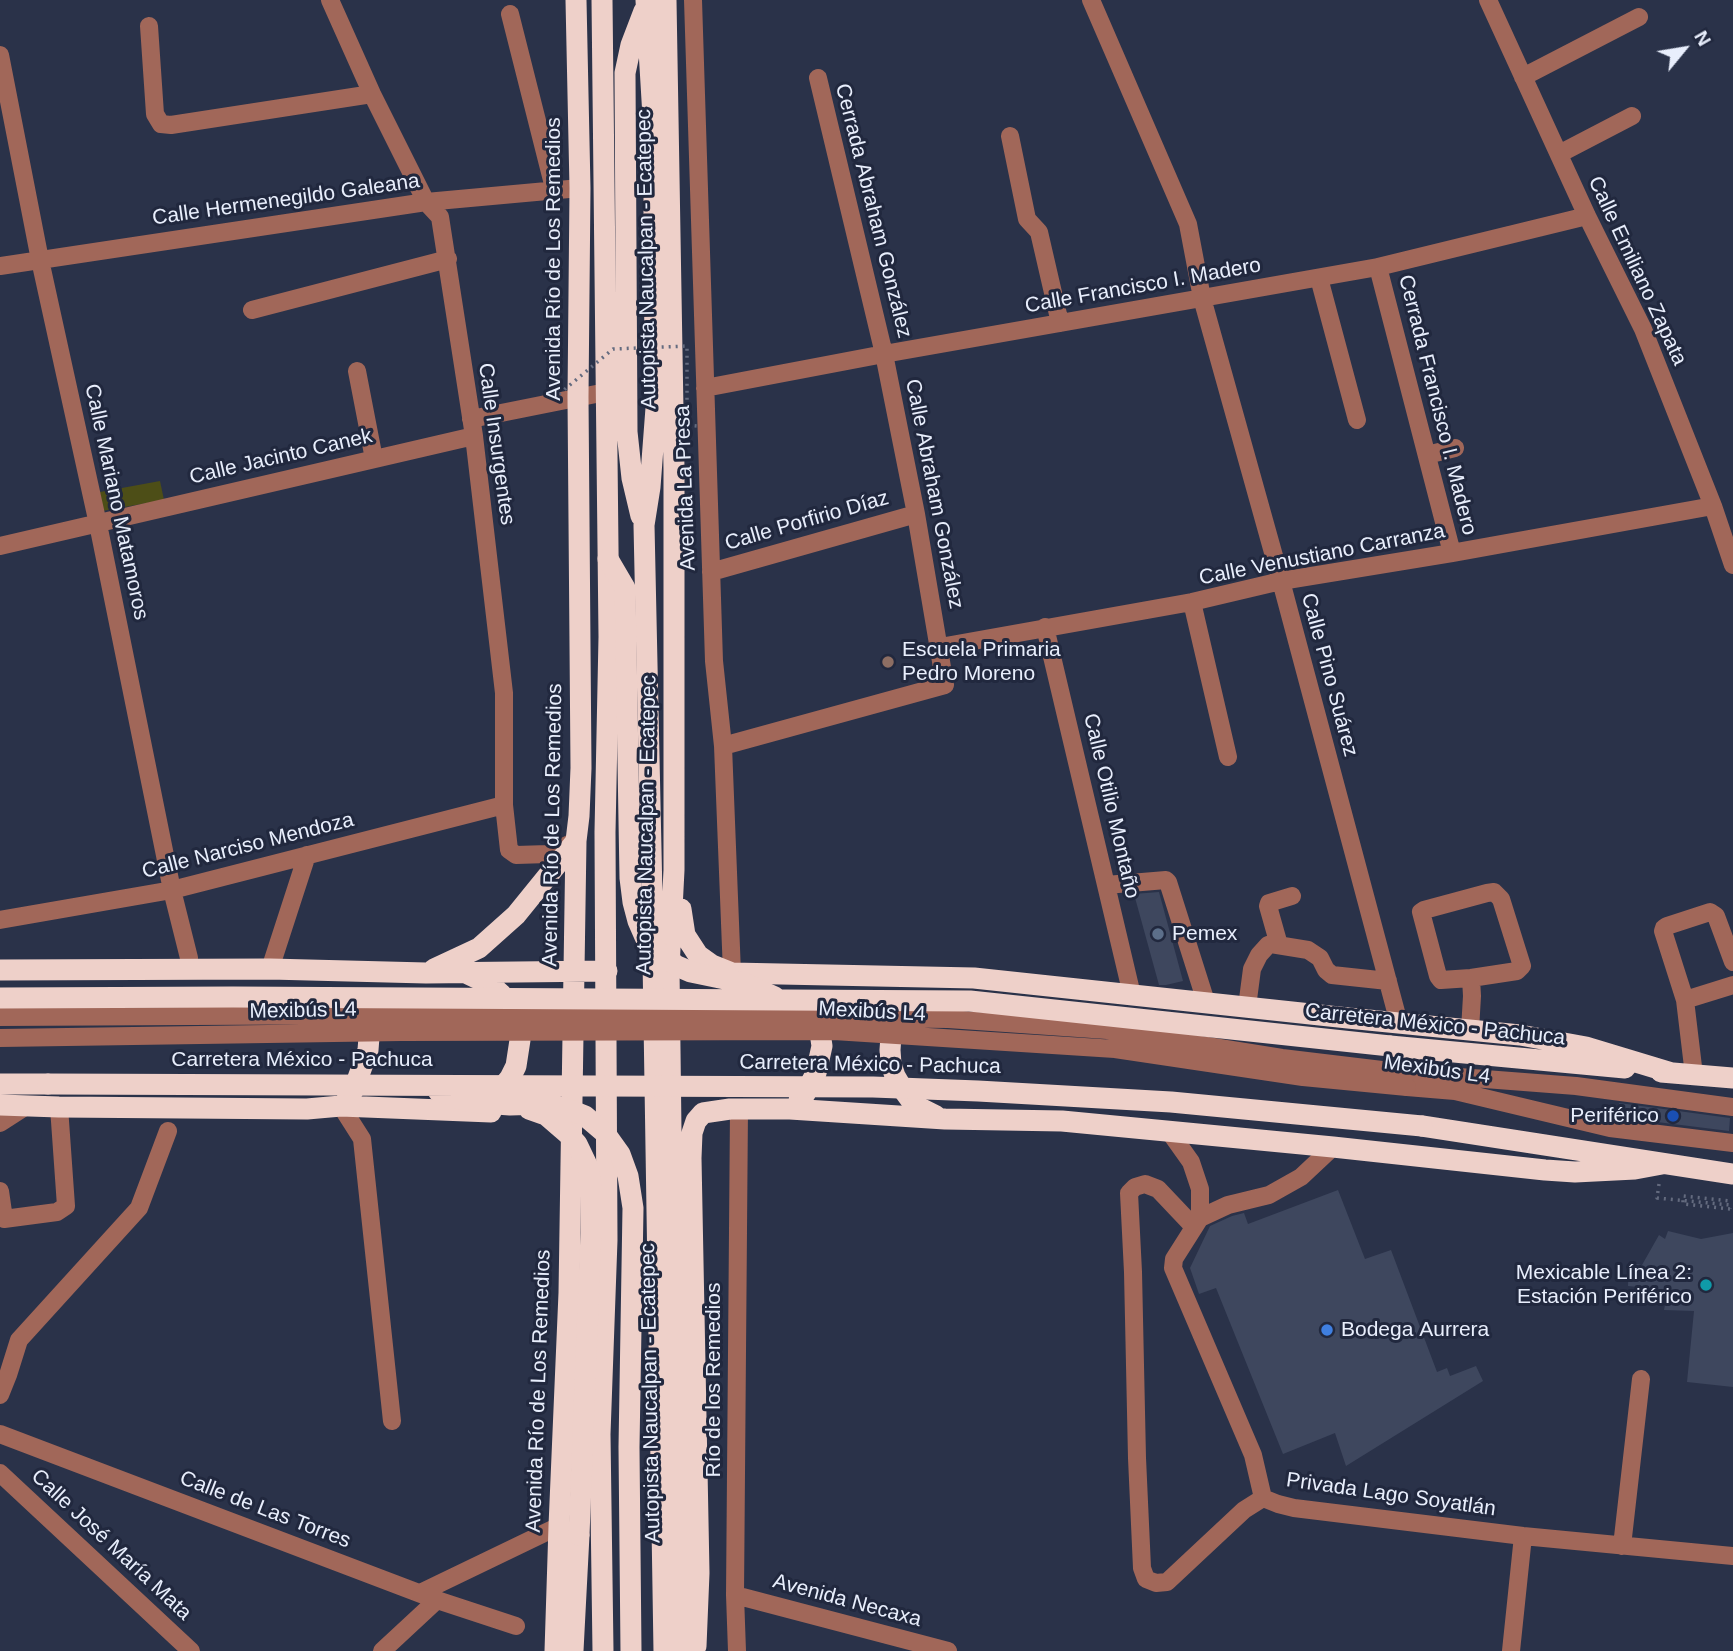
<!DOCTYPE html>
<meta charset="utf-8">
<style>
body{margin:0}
#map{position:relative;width:1733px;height:1651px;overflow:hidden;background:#2a3249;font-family:Helvetica,sans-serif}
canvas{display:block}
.north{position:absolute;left:1649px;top:14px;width:70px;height:70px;-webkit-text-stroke:5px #21283e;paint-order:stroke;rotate:60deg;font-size:19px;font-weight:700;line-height:28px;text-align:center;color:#e8eefc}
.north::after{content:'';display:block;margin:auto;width:24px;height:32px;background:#e8eefc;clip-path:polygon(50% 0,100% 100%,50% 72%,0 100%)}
</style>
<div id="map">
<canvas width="1733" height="1651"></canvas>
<div class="north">N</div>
</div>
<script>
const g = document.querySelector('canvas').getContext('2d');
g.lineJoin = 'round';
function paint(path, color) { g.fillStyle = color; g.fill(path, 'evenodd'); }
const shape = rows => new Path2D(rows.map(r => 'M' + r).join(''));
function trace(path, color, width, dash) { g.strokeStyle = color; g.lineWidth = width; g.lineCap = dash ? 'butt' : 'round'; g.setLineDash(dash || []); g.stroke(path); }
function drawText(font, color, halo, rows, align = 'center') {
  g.font = font + ' Helvetica,sans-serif'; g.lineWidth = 6; g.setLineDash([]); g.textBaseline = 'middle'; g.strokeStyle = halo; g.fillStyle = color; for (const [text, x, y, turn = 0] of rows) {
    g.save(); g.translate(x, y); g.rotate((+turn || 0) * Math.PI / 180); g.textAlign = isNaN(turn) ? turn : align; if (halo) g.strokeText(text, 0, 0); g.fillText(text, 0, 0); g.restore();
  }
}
paint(shape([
 [160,481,164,500,102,511,100,492]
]), '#4d4e17');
paint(shape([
 [1159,892,1183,981,1166,985,1159,985,1134,894],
 [1619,1103,1730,1118,1729,1131,1617,1117],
 [1338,1190,1365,1259,1391,1250,1437,1372,1447,1368,1450,1376,1476,1366,1483,1381,1346,1466,1335,1433,1283,1454,1216,1288,1199,1294,1190,1268,1210,1226,1232,1216,1244,1213,1248,1224],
 [1668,1231,1701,1239,1733,1233,1733,1387,1687,1382,1694,1311,1664,1310,1668,1290,1628,1286,1629,1263,1642,1265,1659,1235,1665,1239]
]), '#3e475e');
trace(shape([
 [307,1066,307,1049],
 [1659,1184,1657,1198,1730,1205,1730,1209]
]), '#646b7f', 3.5, [2, 5]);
trace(shape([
 [330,0,372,94,426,202,440,217,474,436,504,693,504,805,509,850,516,855,548,854,576,841],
 [693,0,714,661,723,746,732,973],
 [1091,0,1188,224,1202,298,1281,581,1399,1023],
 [1488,0,1587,216,1643,329,1713,506,1733,565],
 [510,14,555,192],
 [149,26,155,114,161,124,171,125,372,94],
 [0,55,40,260,98,524,172,890,189,958],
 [1523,77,1639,17],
 [1010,136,1027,219,1039,232,1060,323],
 [1559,154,1632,116],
 [0,266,426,202,580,188],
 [1378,267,1452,553],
 [1319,278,1357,420],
 [252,310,448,259],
 [357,371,374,459],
 [705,388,884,354,1378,267,1587,216],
 [471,419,606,392],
 [1427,455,1455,448],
 [0,546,474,436],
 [711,572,916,514],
 [1192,602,1228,757],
 [1045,627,1132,995],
 [940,647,1192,602,1281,581,1452,553,1713,506],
 [723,746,945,685,916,514,884,354,818,78],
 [1106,885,1166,880,1168,882,1206,1002],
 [1494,892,1501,899,1522,966,1517,971,1471,978,1441,980,1438,976,1421,912,1424,910,1487,893,1494,892],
 [0,920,172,890,504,805],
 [1279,945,1268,906,1269,903,1292,896],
 [270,969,307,855],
 [1685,1000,1733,985],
 [1247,1007,1252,969,1259,955,1268,945,1271,944,1308,950,1320,958,1326,970,1332,975,1388,981],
 [1470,1030,1472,996,1471,978],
 [1407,1073,1576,1086,1733,1107],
 [1694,1075,1685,1000,1663,931,1664,928,1667,926,1710,912,1716,916,1733,962],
 [1407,1087,1455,1091,1610,1128,1733,1143],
 [341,1106,362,1139,392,1421],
 [0,1123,28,1105],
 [1169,1131,1191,1162,1200,1189,1200,1218],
 [0,1191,4,1219,57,1212,66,1206,59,1107],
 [1194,1227,1158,1189,1145,1184,1135,1187,1129,1193,1133,1272,1137,1458,1142,1568,1146,1579,1156,1583,1167,1582,1244,1510,1263,1498],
 [0,1395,8,1375,19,1340,139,1208,168,1131],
 [0,1434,437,1600,516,1626],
 [0,1473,191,1651],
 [1263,1498,1278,1504,1294,1508,1523,1536,1733,1556],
 [1263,1498,1253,1455,1173,1268,1174,1259,1200,1218,1228,1205,1269,1195,1301,1177,1333,1147],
 [1622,1546,1641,1379],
 [420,1593,559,1526],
 [735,1595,948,1651],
 [382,1651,437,1600],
 [737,1651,735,1595,739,1109],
 [1511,1651,1523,1536]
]), '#a16759', 18);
trace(shape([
 [602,0,609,637,605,832,607,1240,600,1434,603,1651],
 [646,0,654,133,654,268,656,408,650,487,644,525,652,896,664,1651],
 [666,0,674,469,674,870,669,968,671,1131,678,1569,685,1651],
 [641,516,632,478,627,432,625,73,631,45,644,11],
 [681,909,685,935,698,955,712,965,732,973,974,978,1348,1018,1520,1035,1586,1047,1672,1073],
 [434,969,479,948,516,915,576,841],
 [0,970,270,969,426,973,607,971],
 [468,974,491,985,501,994,508,1004,518,1027,520,1040,516,1066,510,1078,495,1096],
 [897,1018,891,1036,890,1050,891,1064,895,1076,902,1088,910,1099,920,1108,936,1116],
 [1390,1046,1625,1068],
 [1661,1072,1733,1078],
 [0,1084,48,1084],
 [347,1099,354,1089,368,1050,369,1037,364,1014],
 [799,1100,805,1094,816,1073,822,1046,819,1026,813,1013],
 [0,1105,59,1107,307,1109,341,1106,491,1112],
 [1422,1126,1733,1174],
 [696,1646,699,1573,691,1158,692,1133,696,1121,703,1113,730,1109,790,1109,945,1119,1062,1121,1333,1147,1545,1170,1575,1172,1635,1169,1662,1164],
 [555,1651,559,1526,569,1293,576,841,579,816,581,768,578,397,580,188,576,0],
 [573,1651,579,1535]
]), '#eed0c9', 21);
trace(shape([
 [559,394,613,349,687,346,687,425,697,426],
 [1730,1209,1683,1204,1683,1196,1731,1201]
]), '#646b7f', 3.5, [2, 5]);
trace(shape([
 [0,1017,576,1014,948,1019,1107,1030,1282,1058,1407,1073],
 [0,1038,401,1032,834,1031,1115,1049,1303,1077,1407,1087]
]), '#a16759', 18);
trace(shape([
 [608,559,625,588,630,878,633,902,638,921,645,937,656,950,677,966,691,972,744,983,775,997],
 [0,998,233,997,970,1001,1390,1046],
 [48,1084,873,1087,978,1091,1171,1102,1422,1126],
 [438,1091,469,1102,510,1105,543,1104,565,1108,585,1116,605,1133,620,1154,628,1176,633,1208,629,1447,631,1651],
 [529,1109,546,1115,568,1134,577,1144,588,1167,591,1186,591,1233,579,1535]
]), '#eed0c9', 21);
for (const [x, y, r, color] of [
 [888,662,7,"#8d6e63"],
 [1158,934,7,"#5c6f8a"],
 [1673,1116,7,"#1a4fb4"],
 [1706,1285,7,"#0f9aa8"],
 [1327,1330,7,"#3f7fe0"]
]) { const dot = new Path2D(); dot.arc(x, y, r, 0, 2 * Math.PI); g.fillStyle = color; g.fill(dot); trace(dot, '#21283e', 2.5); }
drawText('21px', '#e8eefc', '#21283e', [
 ["Calle Hermenegildo Galeana",286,200,-8],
 ["Cerrada Abraham González",873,211,76],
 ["Avenida Río de Los Remedios",554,259,-90],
 ["Autopista Naucalpan - Ecatepec",647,259,-91],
 ["Calle Emiliano Zapata",1637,271,65],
 ["Calle Francisco I. Madero",1143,286,-10],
 ["Cerrada Francisco I. Madero",1437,405,76],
 ["Calle Insurgentes",496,444,82],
 ["Calle Jacinto Canek",281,457,-13],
 ["Avenida La Presa",686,488,-92],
 ["Calle Abraham González",934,494,79],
 ["Calle Mariano Matamoros",116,502,78],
 ["Calle Porfirio Díaz",807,521,-16],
 ["Calle Venustiano Carranza",1322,555,-11],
 ["Calle Pino Suárez",1329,675,75],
 ["Calle Otilio Montaño",1111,806,77],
 ["Avenida Río de Los Remedios",553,825,-89],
 ["Autopista Naucalpan - Ecatepec",647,825,-89],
 ["Calle Narciso Mendoza",248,846,-14],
 ["Mexibús L4",303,1011,-1],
 ["Mexibús L4",872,1012,3],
 ["Carretera México - Pachuca",1435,1025,6],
 ["Carretera México - Pachuca",302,1060],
 ["Carretera México - Pachuca",870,1065,1],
 ["Mexibús L4",1437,1070,8],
 ["Río de los Remedios",714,1380,-90],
 ["Avenida Río de Los Remedios",539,1391,-88],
 ["Autopista Naucalpan - Ecatepec",651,1393,-91],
 ["Privada Lago Soyatlán",1391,1495,8],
 ["Calle de Las Torres",265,1510,21],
 ["Calle José María Mata",111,1545,43],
 ["Avenida Necaxa",847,1601,15]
]);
drawText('21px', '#e8eefc', '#21283e', [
 ["Escuela Primaria",902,650],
 ["Pedro Moreno",902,674],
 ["Pemex",1172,934],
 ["Periférico",1659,1116,"right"],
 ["Mexicable Línea 2:",1692,1273,"right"],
 ["Estación Periférico",1692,1297,"right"],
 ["Bodega Aurrera",1341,1330]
], 'left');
</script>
